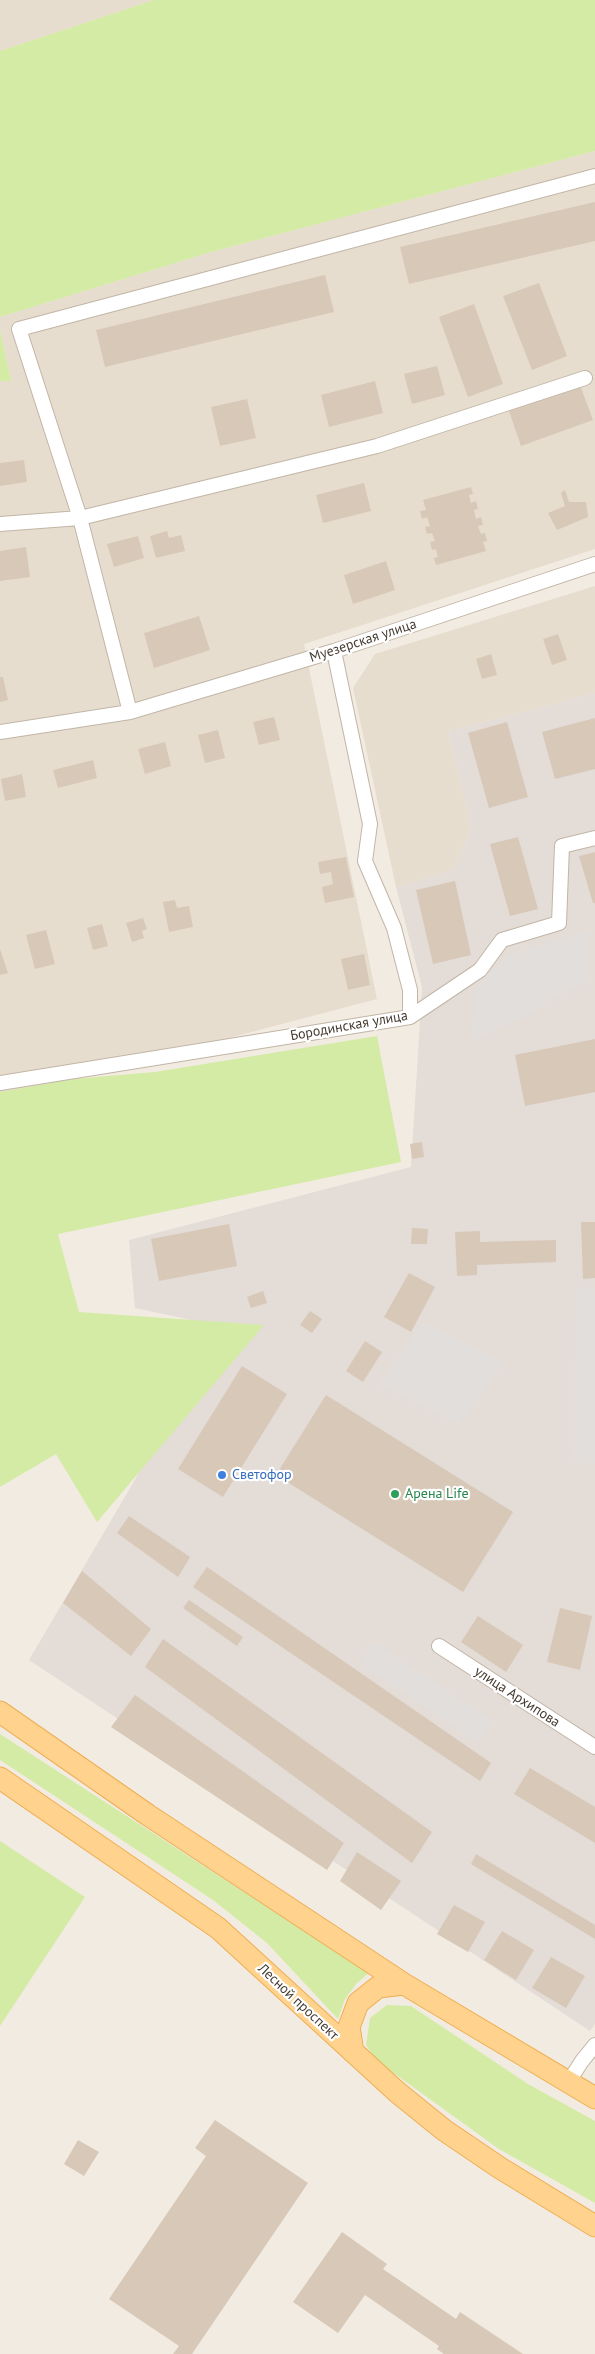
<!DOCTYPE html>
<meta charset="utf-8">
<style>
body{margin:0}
canvas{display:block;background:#f2ebe1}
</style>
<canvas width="595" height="2354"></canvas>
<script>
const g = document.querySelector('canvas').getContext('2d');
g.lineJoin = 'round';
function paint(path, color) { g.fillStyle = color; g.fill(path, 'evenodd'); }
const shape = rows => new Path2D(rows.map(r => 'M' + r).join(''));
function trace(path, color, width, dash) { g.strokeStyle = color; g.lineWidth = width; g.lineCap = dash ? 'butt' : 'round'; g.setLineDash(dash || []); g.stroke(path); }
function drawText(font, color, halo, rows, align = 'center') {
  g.font = font + ' "PT Sans",sans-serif'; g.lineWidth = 4.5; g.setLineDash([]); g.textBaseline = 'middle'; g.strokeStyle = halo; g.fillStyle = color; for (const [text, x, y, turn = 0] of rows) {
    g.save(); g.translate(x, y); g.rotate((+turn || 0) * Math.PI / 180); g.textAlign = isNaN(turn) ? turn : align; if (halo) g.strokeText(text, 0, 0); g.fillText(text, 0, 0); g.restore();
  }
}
paint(shape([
 [0,0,154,0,0,51],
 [595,151,595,549,304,644,377,999,73,1079,0,1092,0,381,11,381,0,329,0,317,211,252],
 [595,586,595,693,448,731,471,827,454,869,396,887,353,688,375,654]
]), '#e7ddce');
paint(shape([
 [595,693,595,2024,590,2031,29,1660,143,1466,243,1331,135,1308,129,1240,411,1167,422,987,396,887,454,869,471,827,448,731]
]), '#e4dcd7');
paint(shape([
 [154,0,595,0,595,151,211,252,0,317,0,51],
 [0,329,11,381,0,381],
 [377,1036,401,1162,58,1234,79,1312,264,1325,97,1522,56,1454,0,1487,0,1092,73,1079,155,1072],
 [0,1734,369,1973,357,1983,345,1999,338,2019,267,1943,213,1900,0,1760],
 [0,1841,85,1897,0,2026],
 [387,2005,411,2006,528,2084,595,2121,595,2203,499,2149,377,2061,366,2045,370,2018]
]), '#d4eba5');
paint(shape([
 [586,931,586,981,526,1015,471,1041,476,987,505,957],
 [576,1287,595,1289,595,1464,574,1462],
 [423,1322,504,1363,458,1425,378,1385],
 [373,1642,492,1720,477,1742,360,1663]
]), '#e2dedb');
paint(shape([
 [595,202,595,241,409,284,400,247],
 [325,275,334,312,105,367,96,330],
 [539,283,567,356,532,370,503,296],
 [474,304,503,384,468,397,439,317],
 [437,366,445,395,412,404,404,374],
 [375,381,383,413,329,427,321,395],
 [580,385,593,420,521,446,509,411],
 [247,399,256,438,220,446,211,407],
 [24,460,27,482,0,486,0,463],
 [364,483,371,511,323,523,316,495],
 [471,487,473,494,469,495,471,503,476,501,478,509,474,510,476,519,481,517,483,525,478,526,481,534,485,533,487,541,483,542,486,551,436,565,434,558,438,557,436,549,432,550,430,542,435,541,432,533,427,534,425,527,430,526,427,517,422,519,420,511,426,510,423,500],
 [565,490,569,502,586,502,588,517,557,530,548,513,565,506,561,493],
 [167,531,169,538,181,535,185,551,156,558,150,536],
 [138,536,144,558,114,567,107,544],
 [26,547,30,577,0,581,0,551],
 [386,561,395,590,353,604,344,575],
 [199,616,210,650,154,668,144,633],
 [558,634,567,660,552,665,543,639],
 [491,654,497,675,482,679,476,659],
 [0,677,3,677,8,700,0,702],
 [274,717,280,740,259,745,253,722],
 [595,718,595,769,555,779,542,732],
 [507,722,528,797,489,808,468,733],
 [218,730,225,758,205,763,198,735],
 [165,742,171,766,145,774,138,749],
 [93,760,97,778,58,788,53,770],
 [22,774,26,797,5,801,1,779],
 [518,837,538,909,510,916,490,844],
 [595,852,595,903,593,903,579,856],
 [346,857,354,897,325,903,322,887,333,884,331,872,320,874,318,862],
 [455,881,471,955,433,964,416,890],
 [175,900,177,908,189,906,193,927,169,932,163,902],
 [143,918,147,929,142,931,144,938,132,942,126,923],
 [102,924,108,946,93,950,87,928],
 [46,930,55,964,35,969,26,935],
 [0,949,8,973,0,975],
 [364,954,370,985,348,990,341,959],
 [595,1039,595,1092,525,1106,515,1055],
 [422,1142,424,1157,412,1159,410,1144],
 [581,1222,595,1222,595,1278,583,1279],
 [229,1224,237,1266,159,1281,151,1239],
 [412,1228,428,1229,427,1244,411,1244],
 [480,1231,480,1242,556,1240,556,1262,477,1265,477,1275,457,1276,455,1232],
 [409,1273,435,1287,411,1332,384,1317],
 [263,1291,267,1303,251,1308,247,1297],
 [310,1311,322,1319,312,1333,300,1325],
 [365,1341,382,1352,363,1382,346,1371],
 [242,1366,287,1394,223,1497,178,1469],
 [326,1395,513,1512,463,1592,276,1475],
 [129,1516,190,1557,178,1577,117,1533],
 [207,1567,491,1763,480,1781,193,1587],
 [82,1571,151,1629,131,1656,63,1603],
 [189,1600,243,1637,237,1646,183,1608],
 [560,1608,592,1616,580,1670,547,1662],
 [478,1616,523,1645,506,1672,461,1642],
 [163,1639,432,1832,412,1863,145,1667],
 [135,1695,344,1843,327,1870,111,1727],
 [530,1768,595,1807,595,1843,514,1794],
 [357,1852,401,1881,381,1910,340,1881],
 [476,1854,595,1925,595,1939,471,1864],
 [454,1905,485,1922,468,1952,437,1934],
 [502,1931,534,1950,516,1980,484,1960],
 [551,1957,585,1976,566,2008,532,1988],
 [215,2120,308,2183,192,2354,173,2354,179,2346,109,2299,206,2156,195,2148],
 [78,2140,99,2152,84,2176,64,2164],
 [342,2232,387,2264,383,2269,456,2319,460,2312,523,2354,444,2354,437,2349,439,2346,365,2295,338,2333,293,2302]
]), '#d8c8b8');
const minor = shape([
 [0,524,80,518,377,446,585,378],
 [334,651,370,824,365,861,394,928,410,990,410,1017],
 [130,712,80,518,19,329,595,176],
 [0,732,130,712,334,651,595,564],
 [0,1083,410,1017,480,970,502,940,559,923,562,846,595,838],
 [439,1646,595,1747],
 [569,2081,582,2061,595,2045]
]);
const primary = shape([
 [0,1712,148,1815,404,1984,595,2098],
 [0,1778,218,1928,397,2092,444,2130,500,2168,595,2226],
 [353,2052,349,2027,358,2003,378,1987,404,1984]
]);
trace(minor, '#c1b5a6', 16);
trace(primary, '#eeae53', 23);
trace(minor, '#fff', 14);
trace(primary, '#ffd28d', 21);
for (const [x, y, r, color] of [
 [222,1475,5,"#3f7fe0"],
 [395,1494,5,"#2e9e5b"]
]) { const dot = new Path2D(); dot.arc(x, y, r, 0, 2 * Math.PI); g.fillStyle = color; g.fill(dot); trace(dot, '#fff', 2); }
drawText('14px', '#443b31', '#fff', [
 ["Муезерская улица",363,641,-18],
 ["Бородинская улица",349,1026,-10],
 ["улица Архипова",517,1697,33],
 ["Лесной проспект",298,2002,43]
]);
drawText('14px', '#366cbe', '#fff', [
 ["Светофор",232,1475]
], 'left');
drawText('14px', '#27864d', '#fff', [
 ["Арена Life",405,1494]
], 'left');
</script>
